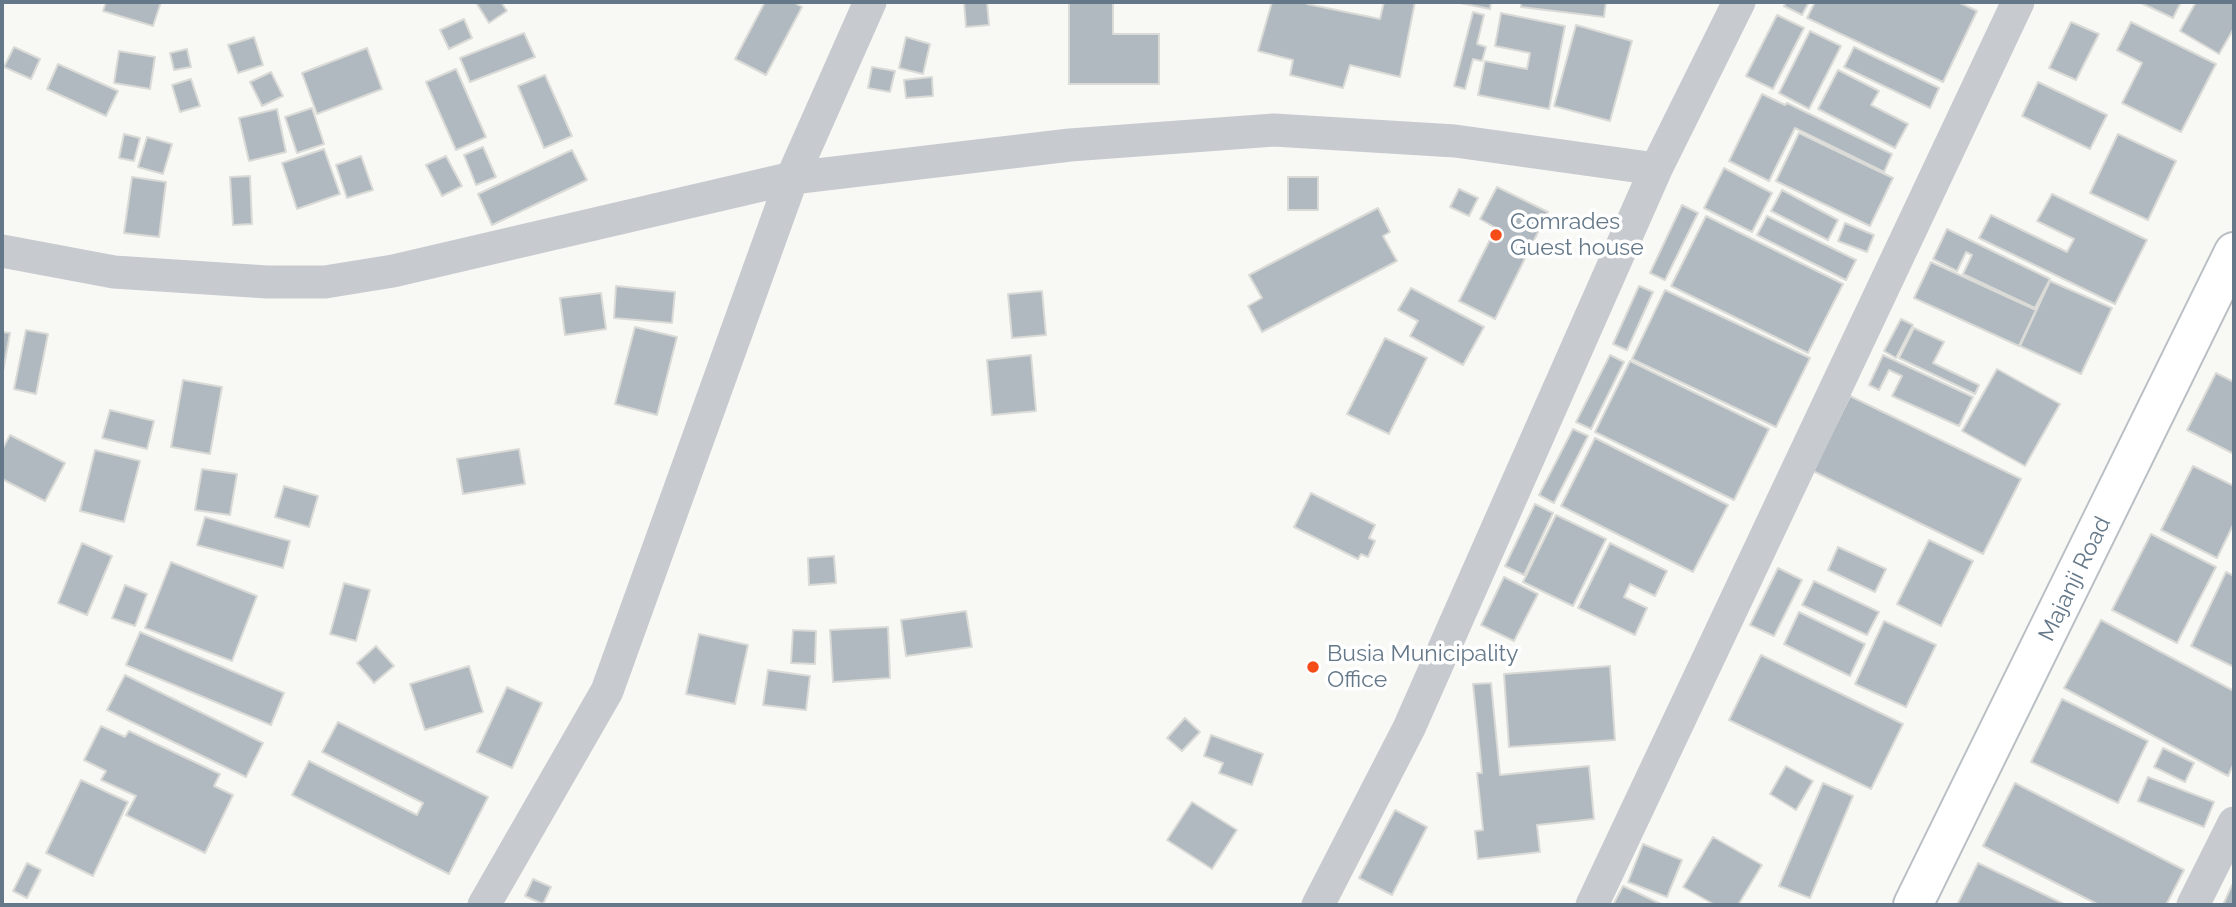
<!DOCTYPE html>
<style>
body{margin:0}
#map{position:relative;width:2236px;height:907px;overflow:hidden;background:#f8f8f5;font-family:Raleway,sans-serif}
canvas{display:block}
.frame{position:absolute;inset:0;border:4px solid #647889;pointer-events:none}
</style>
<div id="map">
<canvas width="2236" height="907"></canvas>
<div class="frame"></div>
</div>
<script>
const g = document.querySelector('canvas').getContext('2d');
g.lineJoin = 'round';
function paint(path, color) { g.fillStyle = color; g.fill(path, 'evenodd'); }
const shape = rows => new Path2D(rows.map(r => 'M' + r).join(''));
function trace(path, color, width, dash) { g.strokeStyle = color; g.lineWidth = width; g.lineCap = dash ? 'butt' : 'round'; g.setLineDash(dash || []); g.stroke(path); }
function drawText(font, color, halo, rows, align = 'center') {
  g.font = font + ' Raleway,sans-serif'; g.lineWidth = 7; g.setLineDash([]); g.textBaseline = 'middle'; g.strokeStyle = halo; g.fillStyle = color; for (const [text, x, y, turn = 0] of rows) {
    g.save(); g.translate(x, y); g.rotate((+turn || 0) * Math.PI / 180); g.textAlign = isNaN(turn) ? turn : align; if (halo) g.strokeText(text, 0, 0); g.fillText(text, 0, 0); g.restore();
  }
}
const building = shape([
 [106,2,161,2,153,26,103,11,106,2],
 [481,2,501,2,507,11,489,23,477,4,481,2],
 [765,2,793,2,802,7,766,75,735,59,765,2],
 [964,2,987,2,989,25,966,27,964,2],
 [1069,2,1113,2,1113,34,1159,34,1159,84,1069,84,1069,2],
 [1272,2,1308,2,1307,4,1380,19,1384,2,1415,2,1400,77,1350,65,1343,88,1290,75,1293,60,1258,51,1272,2],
 [1455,2,1491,2,1490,9,1455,2],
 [1521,2,1606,2,1604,17,1521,7,1521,2],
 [1786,2,1809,2,1802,15,1784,6,1786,2],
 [1815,2,1958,2,1977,11,1943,82,1807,18,1815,2],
 [2139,2,2181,2,2173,18,2139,2],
 [2196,2,2234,2,2234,28,2219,54,2180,31,2196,2],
 [1473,12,1484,15,1477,44,1486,47,1482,61,1473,59,1465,89,1454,86,1473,12],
 [1501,13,1565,26,1549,109,1478,95,1485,61,1527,69,1530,53,1495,46,1501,13],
 [1777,15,1804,28,1773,89,1746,76,1777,15],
 [464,19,472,38,449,49,440,30,464,19],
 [2071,22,2099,34,2076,80,2049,68,2071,22],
 [2131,22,2216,64,2181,132,2122,103,2142,63,2117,50,2131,22],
 [1576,25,1632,41,1610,121,1554,106,1576,25],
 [1810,31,1841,46,1809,109,1779,93,1810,31],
 [524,33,535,57,470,82,460,58,524,33],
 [254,37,263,65,238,73,228,45,254,37],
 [906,37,930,44,923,74,899,68,906,37],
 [14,47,40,59,31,79,4,67,14,47],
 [1854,47,1939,88,1930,108,1844,67,1854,47],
 [367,48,382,89,317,114,302,73,367,48],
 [187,49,191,67,174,70,170,53,187,49],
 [119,51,155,57,150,89,114,83,119,51],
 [58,64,118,91,106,116,47,89,58,64],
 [872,67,895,71,890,92,868,88,872,67],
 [456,69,486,137,456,150,426,82,456,69],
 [1838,70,1879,91,1871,105,1908,124,1895,148,1818,109,1838,70],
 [271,72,283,96,262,106,250,82,271,72],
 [545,75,572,136,544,148,518,86,545,75],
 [932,77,933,96,906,98,904,80,932,77],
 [191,79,200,106,180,112,172,85,191,79],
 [2038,82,2107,115,2090,149,2022,116,2038,82],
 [1762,94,1785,105,1787,103,1892,154,1884,172,1795,128,1769,181,1729,161,1762,94],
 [312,108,324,144,297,153,285,117,312,108],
 [277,109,286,152,249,161,239,118,277,109],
 [1799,133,1893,178,1870,226,1776,181,1799,133],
 [124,134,140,138,134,161,119,158,124,134],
 [2118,134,2176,161,2148,220,2090,193,2118,134],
 [147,137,172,144,163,174,138,167,147,137],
 [483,147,496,177,476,185,464,155,483,147],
 [324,149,340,194,297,209,282,163,324,149],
 [572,150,587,180,492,225,478,194,572,150],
 [361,156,373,190,347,198,336,165,361,156],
 [446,156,462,186,442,196,426,165,446,156],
 [1724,168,1772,193,1752,232,1704,208,1724,168],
 [250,176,252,224,233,225,230,177,250,176],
 [132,177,166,182,159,237,124,233,132,177],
 [1288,177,1318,177,1318,210,1288,210,1288,177],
 [1497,187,1548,212,1495,319,1459,301,1496,228,1480,219,1497,187],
 [1459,189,1478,198,1469,216,1450,207,1459,189],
 [1782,190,1838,220,1828,240,1771,211,1782,190],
 [2052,194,2147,240,2115,304,1979,238,1991,215,2067,252,2074,239,2037,221,2052,194],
 [1682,205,1698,213,1665,280,1650,273,1682,205],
 [1378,208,1390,232,1383,236,1397,261,1262,332,1248,306,1262,298,1249,275,1378,208],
 [1706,216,1843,284,1808,353,1671,286,1706,216],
 [1767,216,1856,260,1846,280,1757,235,1767,216],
 [1845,223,1874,235,1867,252,1838,241,1845,223],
 [1947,229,2050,279,2035,308,1963,274,1972,255,1966,252,1957,271,1933,259,1947,229],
 [1931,262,2036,310,2019,346,1914,298,1931,262],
 [2050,281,2112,308,2081,374,2020,346,2050,281],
 [616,286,675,292,672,323,614,318,616,286],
 [1639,286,1653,292,1627,350,1613,344,1639,286],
 [1411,288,1484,327,1463,365,1410,336,1418,321,1398,310,1411,288],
 [1665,290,1810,358,1776,427,1632,359,1665,290],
 [1042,291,1046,335,1012,338,1008,294,1042,291],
 [601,293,606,329,565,335,560,298,601,293],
 [1901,319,1913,325,1896,358,1884,351,1901,319],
 [635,327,677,337,657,415,615,404,635,327],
 [1914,328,1944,342,1933,363,1979,385,1975,394,1899,358,1914,328],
 [26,330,48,334,36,394,14,389,26,330],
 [2,332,10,333,2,377,2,332],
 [1385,338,1427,358,1389,434,1347,414,1385,338],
 [1031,355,1036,411,992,415,987,360,1031,355],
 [1610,355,1624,362,1591,429,1576,422,1610,355],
 [1883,355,1973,397,1959,426,1892,396,1902,376,1889,370,1879,390,1869,385,1883,355],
 [1630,361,1769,429,1734,500,1595,432,1630,361],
 [1997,369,2060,404,2025,466,1962,431,1997,369],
 [2216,373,2234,382,2234,454,2187,430,2216,373],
 [183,380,222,387,210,454,171,447,183,380],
 [1850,396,2021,479,1983,554,1813,471,1850,396],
 [110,410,154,421,147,449,102,438,110,410],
 [1573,429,1588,436,1554,503,1539,495,1573,429],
 [10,435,65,463,45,501,2,479,2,450,10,435],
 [1595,438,1728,505,1693,572,1561,506,1595,438],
 [519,449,525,484,463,494,457,459,519,449],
 [95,450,140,461,124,522,80,511,95,450],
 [2193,466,2234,486,2234,523,2217,558,2161,530,2193,466],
 [202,469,237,474,230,515,195,510,202,469],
 [284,486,318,496,309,527,275,517,284,486],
 [1311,493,1375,525,1369,538,1375,541,1368,557,1361,554,1358,559,1294,527,1311,493],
 [1535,504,1553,513,1524,575,1505,566,1535,504],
 [1556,515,1606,539,1573,606,1523,582,1556,515],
 [205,517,290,541,283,568,197,545,205,517],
 [2151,534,2216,567,2177,643,2112,610,2151,534],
 [1929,540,1973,561,1941,626,1897,604,1929,540],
 [82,543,112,556,87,615,58,603,82,543],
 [1610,543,1667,571,1655,596,1630,584,1624,597,1647,608,1635,635,1578,608,1610,543],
 [1838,547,1886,569,1875,592,1828,570,1838,547],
 [834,556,836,583,809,585,808,558,834,556],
 [171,562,257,596,232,661,145,628,171,562],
 [1778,568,1802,580,1774,636,1750,625,1778,568],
 [2226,572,2234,576,2234,667,2191,646,2226,572],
 [1504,577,1538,594,1514,641,1481,625,1504,577],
 [1814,581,1879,612,1867,635,1802,605,1814,581],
 [344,583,370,590,356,641,330,634,344,583],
 [125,585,147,594,135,626,112,618,125,585],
 [966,611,972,647,906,656,901,620,966,611],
 [1799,612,1865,644,1850,676,1784,644,1799,612],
 [2101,620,2234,691,2234,763,2228,776,2064,688,2101,620],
 [1884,621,1936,645,1906,707,1855,684,1884,621],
 [888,627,890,678,833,682,830,630,888,627],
 [793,630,816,631,815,664,791,663,793,630],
 [140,632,284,693,271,725,126,665,140,632],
 [699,634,748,645,735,704,686,694,699,634],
 [376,646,394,666,374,683,357,663,376,646],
 [1761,655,1903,724,1871,789,1729,720,1761,655],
 [469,666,483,712,425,730,410,684,469,666],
 [1610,666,1615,740,1509,747,1504,674,1610,666],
 [768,670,810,676,806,710,763,705,768,670],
 [125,675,263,743,246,777,107,710,125,675],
 [1491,683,1500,775,1589,766,1594,819,1537,825,1540,852,1478,859,1475,831,1483,830,1477,773,1482,773,1473,684,1491,683],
 [507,687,542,703,512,768,477,752,507,687],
 [2062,699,2148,741,2118,803,2031,762,2062,699],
 [1185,718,1200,732,1182,751,1167,738,1185,718],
 [338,722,488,797,449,874,292,795,309,761,417,815,423,803,322,752,338,722],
 [101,726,125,737,129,731,220,774,214,786,233,795,205,853,126,815,136,796,101,780,106,771,84,760,101,726],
 [1211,735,1263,754,1252,785,1219,773,1223,763,1204,756,1211,735],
 [2163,748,2194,763,2185,782,2154,767,2163,748],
 [1786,766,1813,781,1796,810,1770,794,1786,766],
 [2148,777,2214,802,2204,827,2138,801,2148,777],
 [81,780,128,802,93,876,46,853,81,780],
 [1823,783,1853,796,1810,898,1779,886,1823,783],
 [2015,783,2184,870,2166,905,2099,905,1983,846,2015,783],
 [1192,802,1237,830,1212,869,1167,840,1192,802],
 [1395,810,1427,827,1392,895,1359,878,1395,810],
 [1713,837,1762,865,1738,905,1715,905,1683,887,1713,837],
 [1643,844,1682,860,1667,897,1628,882,1643,844],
 [27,863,41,870,27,898,13,891,27,863],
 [1978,863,2066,905,1957,905,1978,863],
 [533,879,551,887,543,904,525,896,533,879],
 [2232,885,2234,886,2234,905,2223,905,2232,885],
 [1623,886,1663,905,1613,905,1623,886]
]);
paint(building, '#b0b9bf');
trace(building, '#dadad7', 2);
const secondary = shape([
 [1913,905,2234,252]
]);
trace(secondary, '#b9bfc3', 42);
trace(shape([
 [2,251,114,272,267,282,325,282,393,271,792,178,1070,145,1274,130,1455,141,1656,169],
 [484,905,607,691,792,178,870,2],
 [1318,905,1409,728,1656,169,1739,2],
 [1592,905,2018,2],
 [2193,905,2234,823]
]), '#c7cbcf', 33);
trace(secondary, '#fff', 38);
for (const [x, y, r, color] of [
 [1496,235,7,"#f54c18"],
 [1313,667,7,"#f54c18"]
]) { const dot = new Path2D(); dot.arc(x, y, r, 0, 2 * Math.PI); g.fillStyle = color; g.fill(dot); trace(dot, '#fff', 2.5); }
drawText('23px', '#647889', '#fff', [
 ["Comrades",1510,222],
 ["Guest house",1510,248],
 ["Busia Municipality",1327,654],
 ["Office",1327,680]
], 'left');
drawText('23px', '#647889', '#fff', [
 ["Majanji Road",2075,579,-64]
]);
</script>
